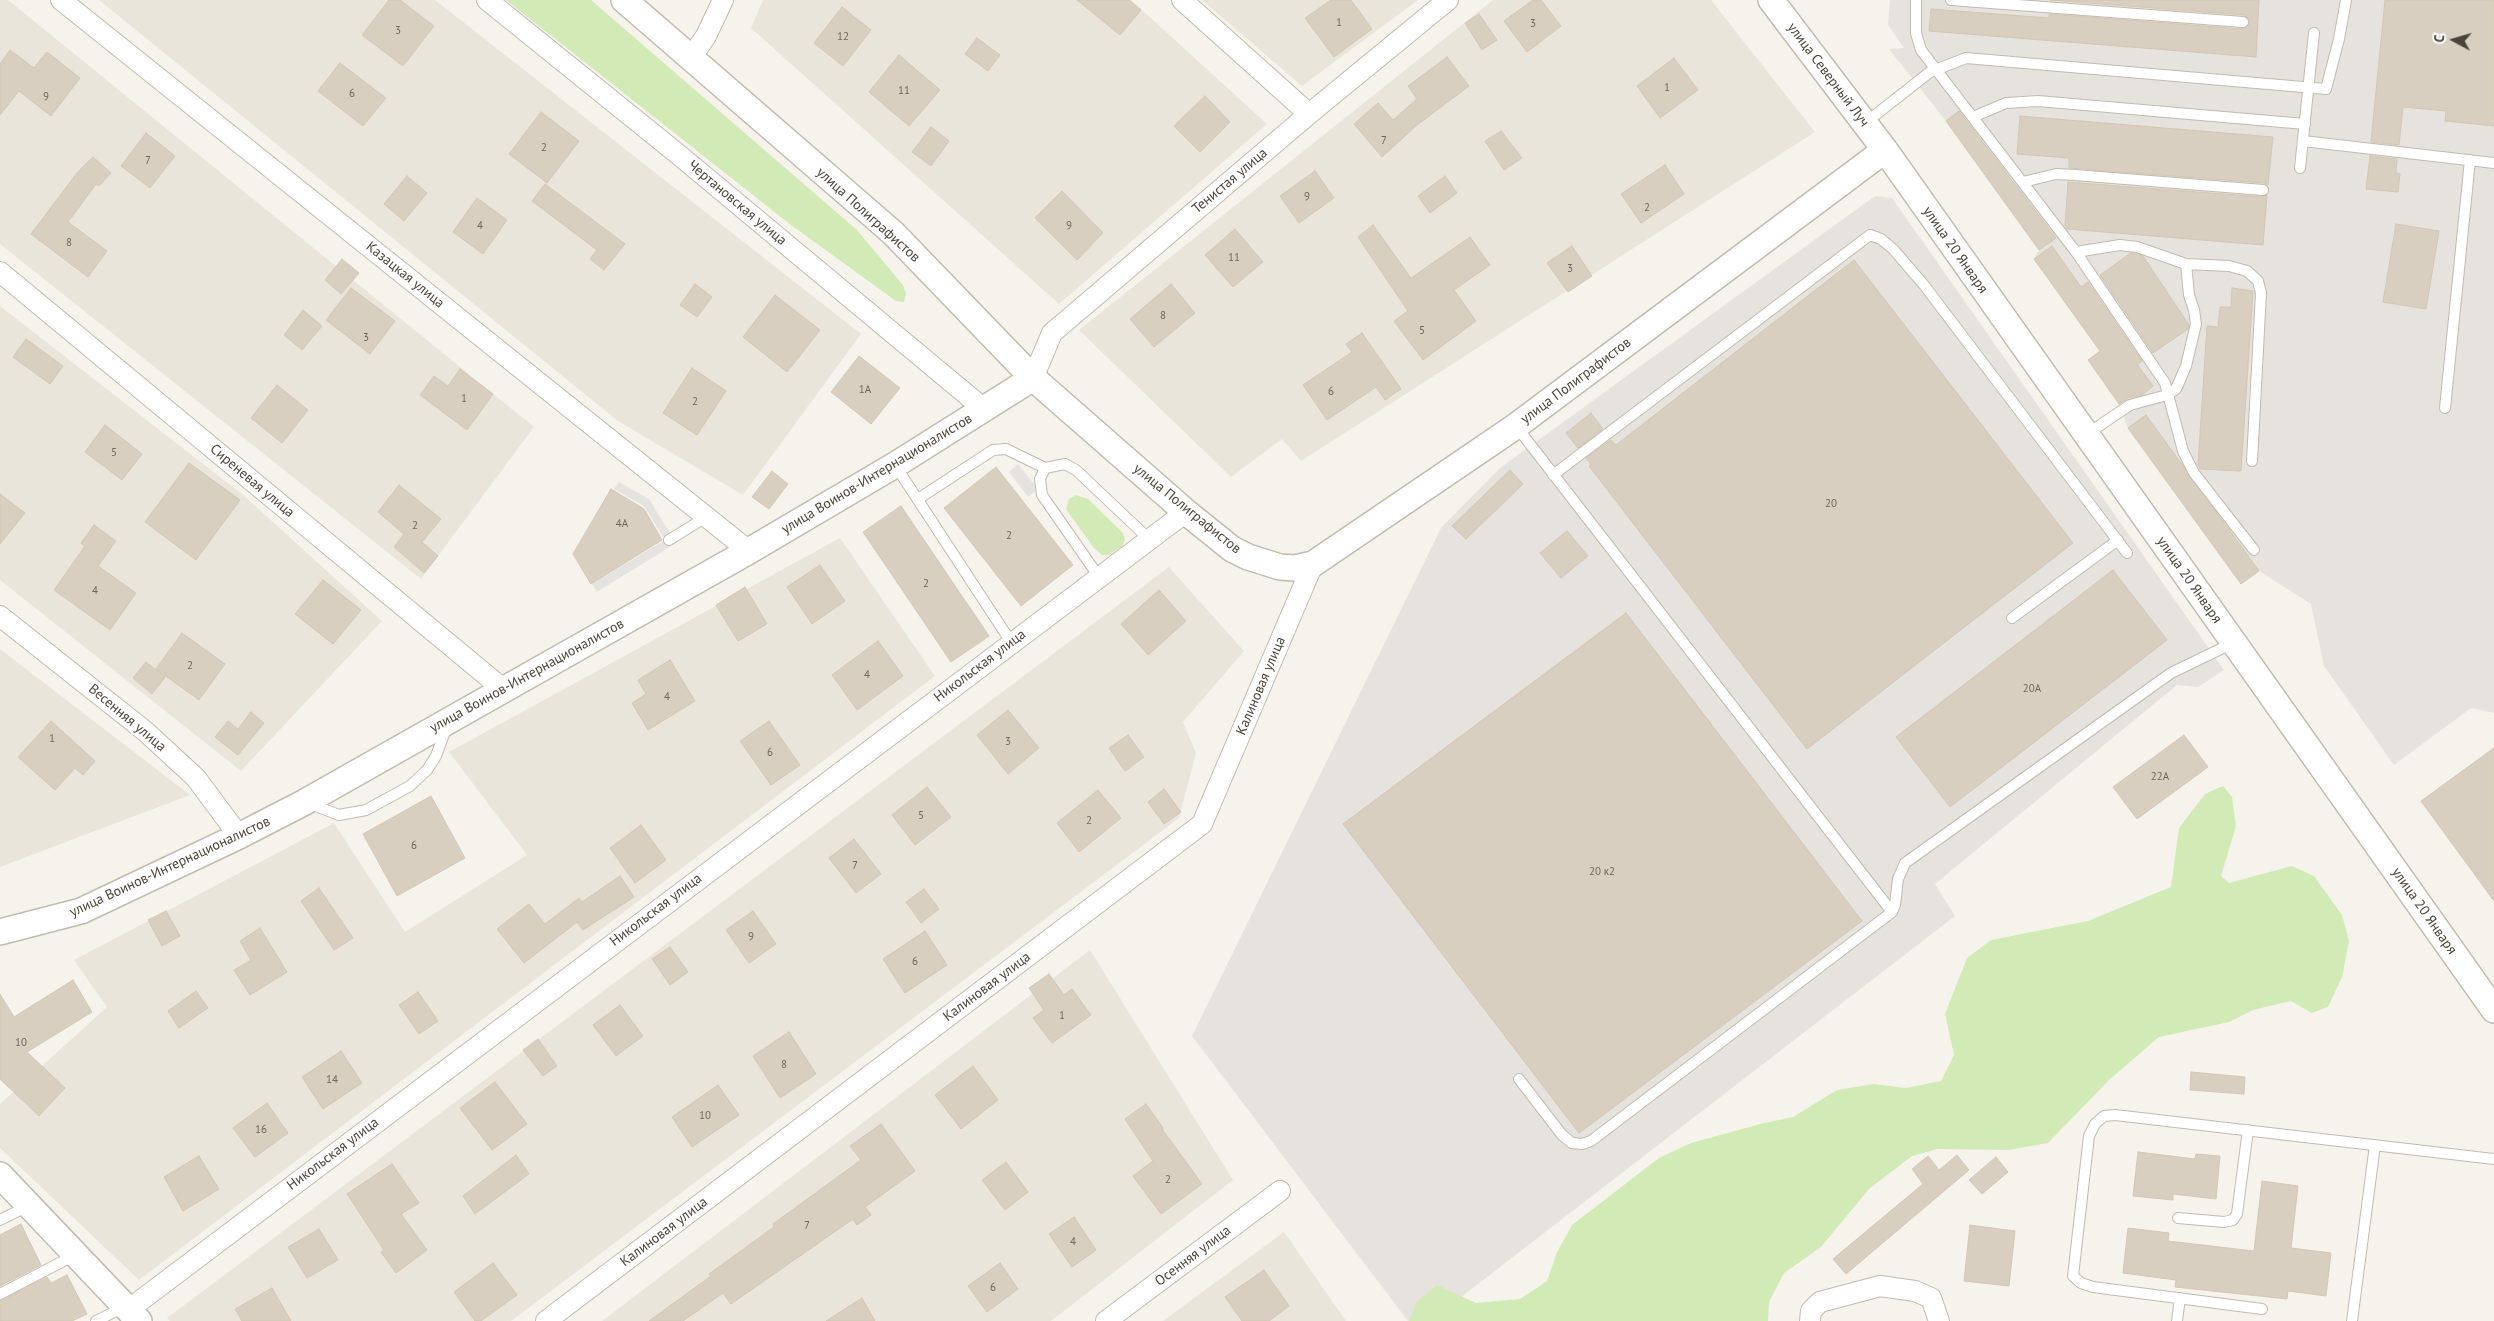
<!DOCTYPE html>
<meta charset="utf-8">
<style>
body{margin:0}
#map{position:relative;width:2494px;height:1321px;overflow:hidden;background:#f6f3ec;font-family:"PT Sans",sans-serif}
canvas{display:block}
.north{position:absolute;left:2429px;top:15px;width:50px;height:50px;-webkit-text-stroke:4px #fff;paint-order:stroke;rotate:276deg;font-size:14px;font-weight:700;line-height:20px;text-align:center;color:#4b4439}
.north::after{content:'';display:block;margin:auto;width:18px;height:22px;background:#4b4439;clip-path:polygon(50% 0,100% 100%,50% 72%,0 100%)}
</style>
<div id="map">
<canvas width="2494" height="1321"></canvas>
<div class="north">С</div>
</div>
<script>
const g = document.querySelector('canvas').getContext('2d');
g.lineJoin = 'round';
function paint(path, color) { g.fillStyle = color; g.fill(path, 'evenodd'); }
const shape = rows => new Path2D(rows.map(r => 'M' + r).join(''));
function trace(path, color, width, dash) { g.strokeStyle = color; g.lineWidth = width; g.lineCap = dash ? 'butt' : 'round'; g.setLineDash(dash || []); g.stroke(path); }
function drawText(font, color, halo, rows, align = 'center') {
  g.font = font + ' "PT Sans",sans-serif'; g.lineWidth = 5; g.setLineDash([]); g.textBaseline = 'middle'; g.strokeStyle = halo; g.fillStyle = color; for (const [text, x, y, turn = 0] of rows) {
    g.save(); g.translate(x, y); g.rotate((+turn || 0) * Math.PI / 180); g.textAlign = isNaN(turn) ? turn : align; if (halo) g.strokeText(text, 0, 0); g.fillText(text, 0, 0); g.restore();
  }
}
paint(shape([
 [0,0,8,0,534,427,421,579,0,244],
 [99,0,435,0,861,334,743,495,618,421],
 [763,0,1131,0,1267,124,1059,304,751,28],
 [1202,0,1418,0,1302,86],
 [1493,0,1711,0,1815,132,1301,461,1282,439,1231,477,1079,330],
 [0,306,243,495,382,621,241,771,0,580],
 [840,538,935,676,139,1280,0,1148,0,1104,107,1007,74,960,334,823,405,932,527,855,449,752],
 [1169,567,1244,651,1183,722,1196,753,1179,818,511,1321,170,1321,167,1318],
 [0,649,190,795,0,867],
 [1090,950,1233,1180,1051,1321,602,1321],
 [1284,1232,1346,1321,1163,1321]
]), '#eae5da');
paint(shape([
 [1890,0,2494,0,2494,713,2471,708,2394,765,2324,666,2311,604,2259,571,2241,584,2128,428,2117,401,2088,360,2100,351,2034,259,2039,250,1946,121,1889,49,1904,48,1888,25],
 [1875,196,1892,198,2224,670,2198,687,2177,685,1935,884,1955,916,1430,1321,1408,1321,1192,1036,1441,528,1500,468]
]), '#e6e2dd');
paint(shape([
 [506,0,591,0,857,230,903,285,906,294,904,302,896,301,791,225],
 [1076,495,1088,499,1123,533,1125,539,1122,547,1108,555,1102,555,1094,548,1066,509,1069,499],
 [2223,786,2232,797,2236,826,2221,876,2229,883,2292,866,2314,876,2342,915,2349,941,2342,977,2328,1007,2312,1013,2291,1001,2253,1010,2229,1022,2159,1037,2109,1080,2048,1143,2008,1150,1938,1149,1912,1156,1869,1189,1821,1247,1784,1273,1769,1302,1768,1321,1409,1321,1417,1302,1437,1285,1476,1303,1520,1299,1547,1281,1557,1252,1572,1225,1659,1158,1691,1143,1764,1123,1793,1117,1837,1090,1874,1084,1906,1088,1941,1081,1954,1055,1945,1014,1967,958,1991,940,2088,921,2171,887,2179,828,2205,794]
]), '#d2eab5');
paint(shape([
 [1018,464,1038,489,1028,497,1009,472],
 [619,482,649,499,676,543,597,592,592,584,665,540,644,506,614,489]
]), '#e5e3e0');
const building = shape([
 [389,0,400,0,434,26,403,66,362,35,389,0],
 [1077,0,1129,0,1141,10,1120,35,1077,0],
 [1331,0,1351,0,1372,29,1334,57,1305,18,1331,0],
 [1533,0,1541,0,1561,26,1527,52,1504,21,1533,0],
 [2050,0,2259,0,2256,57,1929,31,1931,9,2049,18,2049,14,2242,29,2250,23,2249,19,2244,15,2050,0],
 [2385,0,2494,0,2494,126,2445,121,2446,111,2403,107,2399,145,2371,142,2385,0],
 [842,7,871,30,843,66,814,43,842,7],
 [1479,14,1497,40,1482,50,1465,23,1479,14],
 [977,38,1000,55,988,71,965,54,977,38],
 [10,50,34,68,47,52,80,78,51,116,19,91,0,115,0,64,10,50],
 [899,55,940,90,909,126,869,92,899,55],
 [1447,57,1469,86,1417,125,1382,157,1354,124,1378,103,1393,120,1417,99,1408,86,1447,57],
 [1674,58,1698,90,1660,118,1637,86,1674,58],
 [340,63,386,98,363,126,318,91,340,63],
 [1205,96,1230,122,1200,152,1174,126,1205,96],
 [1959,111,2056,238,2039,250,1946,121,1959,111],
 [541,112,579,141,547,183,509,154,541,112],
 [2020,116,2273,137,2268,185,2264,183,2069,168,2069,158,2017,154,2020,116],
 [931,127,949,141,931,166,912,152,931,127],
 [1501,131,1522,158,1504,170,1485,141,1501,131],
 [146,133,175,156,150,188,121,166,146,133],
 [2370,156,2397,159,2396,173,2400,174,2398,192,2366,189,2370,156],
 [93,157,111,173,99,186,96,184,68,222,107,251,88,277,31,234,77,173,93,157],
 [1665,165,1684,194,1641,223,1621,194,1665,165],
 [1315,171,1334,198,1299,223,1280,196,1315,171],
 [407,176,427,193,404,221,384,204,407,176],
 [1445,176,1457,193,1430,213,1418,196,1445,176],
 [2068,182,2262,197,2267,195,2263,245,2067,229,2065,226,2068,182],
 [545,184,625,244,604,270,590,259,597,250,532,201,545,184],
 [1062,191,1103,233,1077,260,1035,218,1062,191],
 [477,198,507,220,483,254,453,232,477,198],
 [2396,224,2439,231,2426,309,2383,302,2396,224],
 [1373,225,1411,278,1470,237,1490,265,1454,290,1476,321,1423,360,1394,321,1408,311,1358,237,1373,225],
 [1235,229,1263,262,1233,287,1205,255,1235,229],
 [1572,246,1592,276,1568,292,1547,263,1572,246],
 [2052,246,2081,287,2088,282,2142,361,2137,364,2153,386,2142,395,2128,398,2119,404,2088,360,2100,351,2034,259,2052,246],
 [2131,253,2143,256,2189,325,2188,329,2153,353,2100,275,2131,253],
 [342,259,359,273,341,294,325,280,342,259],
 [1854,260,2073,543,1807,749,1589,466,1591,464,1586,458,1611,440,1616,445,1854,260],
 [695,284,712,297,697,317,680,305,695,284],
 [1171,284,1195,313,1154,347,1130,319,1171,284],
 [351,288,395,321,370,354,326,320,351,288],
 [2232,288,2253,291,2241,471,2200,469,2198,465,2207,326,2218,327,2220,307,2231,307,2232,288],
 [775,295,820,330,787,372,743,337,775,295],
 [303,310,322,326,302,350,284,335,303,310],
 [1362,333,1401,389,1385,400,1376,387,1327,420,1303,385,1352,352,1346,344,1362,333],
 [26,339,63,366,50,384,13,357,26,339],
 [859,356,900,388,871,424,831,392,859,356],
 [692,368,726,391,697,435,663,413,692,368],
 [460,369,493,394,467,430,420,395,434,376,448,386,460,369],
 [277,385,308,410,282,443,251,418,277,385],
 [1591,413,1603,429,1578,448,1566,433,1591,413],
 [2146,415,2259,571,2241,584,2128,428,2146,415],
 [105,425,142,454,122,480,85,452,105,425],
 [189,463,240,500,196,560,145,522,189,463],
 [996,467,1073,565,1021,606,944,508,996,467],
 [1510,470,1523,484,1466,539,1452,526,1510,470],
 [772,471,788,484,769,509,752,497,772,471],
 [399,485,441,519,422,542,438,556,424,573,394,547,404,534,378,512,399,485],
 [611,489,644,509,662,540,591,584,573,554,611,489],
 [0,494,25,513,0,544,0,494],
 [901,506,989,636,951,662,863,532,901,506],
 [94,525,116,541,98,566,136,593,110,630,54,590,85,546,81,543,94,525],
 [1567,531,1588,556,1561,578,1540,553,1567,531],
 [820,565,845,601,812,624,787,587,820,565],
 [2113,570,2167,640,1950,807,1896,737,2113,570],
 [323,580,361,610,333,644,295,614,323,580],
 [745,587,767,624,738,641,716,605,745,587],
 [1159,590,1186,621,1148,655,1121,624,1159,590],
 [1626,613,1862,921,1579,1133,1343,824,1626,613],
 [182,633,225,664,199,700,156,669,182,633],
 [878,641,903,676,857,710,832,675,878,641],
 [670,660,695,701,648,730,632,703,646,694,638,680,670,660],
 [146,662,165,677,152,694,133,678,146,662],
 [1008,710,1039,748,1008,774,977,735,1008,710],
 [251,712,264,723,238,755,215,737,228,721,238,729,251,712],
 [51,721,95,761,83,775,75,768,55,790,18,757,51,721],
 [769,721,800,765,771,785,740,741,769,721],
 [1128,735,1144,757,1125,771,1109,748,1128,735],
 [2184,735,2208,767,2137,819,2113,787,2184,735],
 [2494,748,2494,901,2421,801,2494,748],
 [927,787,951,817,915,845,892,815,927,787],
 [1164,789,1181,812,1164,824,1148,802,1164,789],
 [1098,790,1121,818,1079,852,1057,823,1098,790],
 [431,796,465,858,397,896,363,834,431,796],
 [641,825,666,860,635,883,610,848,641,825],
 [854,839,881,874,856,893,829,858,854,839],
 [620,876,634,897,583,930,577,922,524,963,497,929,529,904,545,924,579,898,582,902,620,876],
 [319,888,353,938,334,950,301,901,319,888],
 [924,889,939,909,921,923,906,902,924,889],
 [166,911,180,936,162,946,148,920,166,911],
 [753,911,776,944,749,963,726,930,753,911],
 [260,928,287,972,250,995,234,970,251,960,240,941,260,928],
 [925,931,947,965,905,993,883,959,925,931],
 [670,947,688,972,670,985,652,959,670,947],
 [1049,974,1064,995,1072,989,1091,1015,1052,1043,1033,1018,1044,1010,1029,988,1049,974],
 [73,980,92,1012,27,1052,65,1088,39,1116,0,1079,0,994,14,1017,73,980],
 [196,991,208,1008,179,1028,168,1011,196,991],
 [418,992,438,1021,419,1034,399,1005,418,992],
 [620,1005,643,1036,616,1056,593,1025,620,1005],
 [789,1032,816,1074,780,1098,753,1056,789,1032],
 [538,1039,557,1066,543,1076,523,1050,538,1039],
 [341,1051,362,1083,323,1109,302,1077,341,1051],
 [973,1066,998,1100,961,1129,935,1095,973,1066],
 [2191,1072,2245,1077,2244,1094,2190,1090,2191,1072],
 [495,1082,527,1124,492,1150,460,1108,495,1082],
 [718,1085,739,1115,692,1147,672,1117,718,1085],
 [267,1103,288,1133,255,1157,233,1128,267,1103],
 [1146,1104,1163,1128,1162,1129,1202,1184,1161,1214,1133,1176,1153,1161,1125,1119,1146,1104],
 [881,1124,915,1171,865,1207,871,1215,857,1225,853,1219,731,1304,723,1293,683,1321,649,1321,711,1276,709,1274,774,1227,773,1224,861,1160,850,1146,881,1124],
 [2138,1152,2195,1159,2196,1154,2220,1156,2216,1199,2173,1194,2173,1200,2133,1196,2138,1152],
 [516,1155,529,1174,475,1214,463,1196,516,1155],
 [1957,1155,1969,1170,1846,1274,1833,1259,1923,1184,1912,1169,1928,1156,1939,1170,1957,1155],
 [199,1156,219,1189,183,1211,164,1177,199,1156],
 [1996,1157,2008,1172,1982,1194,1969,1180,1996,1157],
 [1006,1162,1028,1192,1005,1210,982,1180,1006,1162],
 [392,1164,419,1203,401,1214,427,1250,396,1273,381,1252,384,1250,347,1194,392,1164],
 [2262,1181,2298,1186,2291,1248,2331,1253,2326,1296,2288,1291,2287,1299,2175,1287,2176,1280,2123,1273,2128,1228,2169,1233,2168,1241,2254,1251,2262,1181],
 [1074,1217,1096,1250,1072,1267,1049,1234,1074,1217],
 [21,1224,41,1265,0,1286,0,1235,21,1224],
 [1970,1225,2015,1231,2009,1286,1964,1281,1970,1225],
 [319,1229,338,1260,307,1278,288,1247,319,1229],
 [493,1263,517,1295,481,1321,475,1321,454,1292,493,1263],
 [1000,1263,1018,1289,987,1312,968,1286,1000,1263],
 [1264,1270,1289,1306,1269,1321,1242,1321,1225,1297,1264,1270],
 [67,1275,87,1314,72,1321,0,1321,0,1301,47,1277,51,1283,67,1275],
 [272,1288,291,1321,242,1321,235,1309,272,1288],
 [862,1298,875,1321,826,1321,862,1298]
]);
paint(building, '#d8cfc1');
trace(building, '#d3c7b4', 1);
const service = shape([
 [1916,0,1916,33,1921,50,2076,252,2165,383,2183,451,2194,473,2254,550],
 [1951,0,2243,22],
 [1973,117,2006,103,2038,101,2305,124],
 [1865,123,1930,72,1966,58,2326,89,2339,39,2346,0],
 [2303,141,2494,163],
 [2300,168,2314,33],
 [2023,182,2056,174,2075,175,2263,190],
 [2076,252,2120,245,2137,247,2186,264,2229,266,2247,271,2258,281,2261,293,2252,461],
 [2445,408,2470,160],
 [1516,426,1892,912],
 [2087,434,2130,405,2167,395,2176,389,2186,366,2196,324,2194,310,2189,295,2186,264],
 [895,465,1011,642],
 [1553,475,1870,235,1881,239,1893,249,1924,285,2127,553],
 [918,499,993,450,1006,449,1045,468],
 [669,540,706,517],
 [1099,577,1042,495,1040,479,1045,468,1065,464,1076,470,1149,539],
 [2012,618,2118,540],
 [308,803,339,815,366,810,410,786,427,770,436,756,447,726],
 [1519,1079,1562,1135,1572,1143,1582,1144,1591,1141,1892,912,1895,905,1898,879,1905,863,2171,673,2233,643],
 [2178,1218,2224,1222,2233,1220,2237,1214,2248,1130],
 [0,1220,28,1206],
 [0,1294,75,1255],
 [2262,1309,2093,1287,2081,1283,2073,1276,2089,1136,2095,1124,2104,1116,2115,1115,2494,1159],
 [96,1321,124,1307],
 [2177,1321,2180,1298],
 [2352,1321,2375,1145]
]);
const minor = shape([
 [61,0,749,551],
 [487,0,679,155,984,409],
 [1182,0,1309,114],
 [690,59,706,36,723,0],
 [0,272,503,689],
 [1033,378,1052,333,1309,114,1448,0],
 [0,616,145,731,196,778,239,836],
 [128,1310,1186,512],
 [546,1321,1202,824,1313,564],
 [1106,1321,1280,1191],
 [1810,1321,1811,1311,1820,1302,1880,1286,1915,1291,1931,1298,1939,1321]
]);
const tertiary = shape([
 [624,0,893,233,1033,378,1186,512,1232,549,1248,557,1280,567,1295,568,1313,564,1516,426,1885,150],
 [1771,0,1885,150,2494,1010],
 [0,932,81,911,239,836,305,802,749,551,895,465,1033,378],
 [0,1175,139,1321]
]);
trace(service, '#c2bbae', 12);
trace(minor, '#c2bbae', 22);
trace(tertiary, '#c2bbae', 28);
trace(service, '#fff', 10);
trace(minor, '#fff', 20);
trace(tertiary, '#fff', 25);
drawText('11px', '#6e675b', null, [
 ["1",1339,23],
 ["3",1533,24],
 ["3",398,31],
 ["12",843,37],
 ["1",1667,88],
 ["11",904,91],
 ["6",352,94],
 ["9",46,97],
 ["7",1384,141],
 ["2",544,148],
 ["7",148,161],
 ["9",1307,197],
 ["2",1647,208],
 ["4",480,226],
 ["9",1069,226],
 ["8",69,243],
 ["11",1234,258],
 ["3",1570,269],
 ["8",1163,316],
 ["5",1422,331],
 ["3",366,338],
 ["1А",865,390],
 ["6",1331,392],
 ["1",464,399],
 ["2",695,402],
 ["5",114,453],
 ["20",1831,504],
 ["4А",622,524],
 ["2",415,526],
 ["2",1009,536],
 ["2",926,584],
 ["4",95,591],
 ["2",190,666],
 ["4",867,675],
 ["20А",2032,689],
 ["4",667,697],
 ["1",52,739],
 ["3",1008,742],
 ["6",770,753],
 ["22А",2160,777],
 ["5",921,816],
 ["2",1089,821],
 ["6",414,846],
 ["7",855,866],
 ["20 к2",1602,872],
 ["9",751,937],
 ["6",915,962],
 ["1",1062,1016],
 ["10",21,1043],
 ["8",784,1065],
 ["14",332,1080],
 ["10",705,1116],
 ["16",261,1130],
 ["2",1168,1180],
 ["7",807,1226],
 ["4",1073,1242],
 ["6",993,1288]
]);
drawText('14px', '#4b4439', '#fff', [
 ["улица Северный Луч",1828,75,53],
 ["Тенистая улица",1230,181,-40],
 ["Чертановская улица",737,203,40],
 ["улица Полиграфистов",868,215,42],
 ["улица 20 Января",1955,250,55],
 ["Казацкая улица",405,275,39],
 ["улица Полиграфистов",1576,381,-37],
 ["улица Воинов-Интернационалистов",877,474,-31],
 ["Сиреневая улица",252,481,40],
 ["улица Полиграфистов",1187,509,39],
 ["улица 20 Января",2189,580,55],
 ["Никольская улица",980,666,-37],
 ["улица Воинов-Интернационалистов",527,676,-29],
 ["Калиновая улица",1261,686,-67],
 ["Весенняя улица",127,718,40],
 ["улица Воинов-Интернационалистов",170,867,-25],
 ["Никольская улица",656,910,-37],
 ["улица 20 Января",2424,911,55],
 ["Калиновая улица",987,987,-37],
 ["Никольская улица",333,1154,-37],
 ["Калиновая улица",664,1232,-37],
 ["Осенняя улица",1193,1256,-37]
]);
</script>
